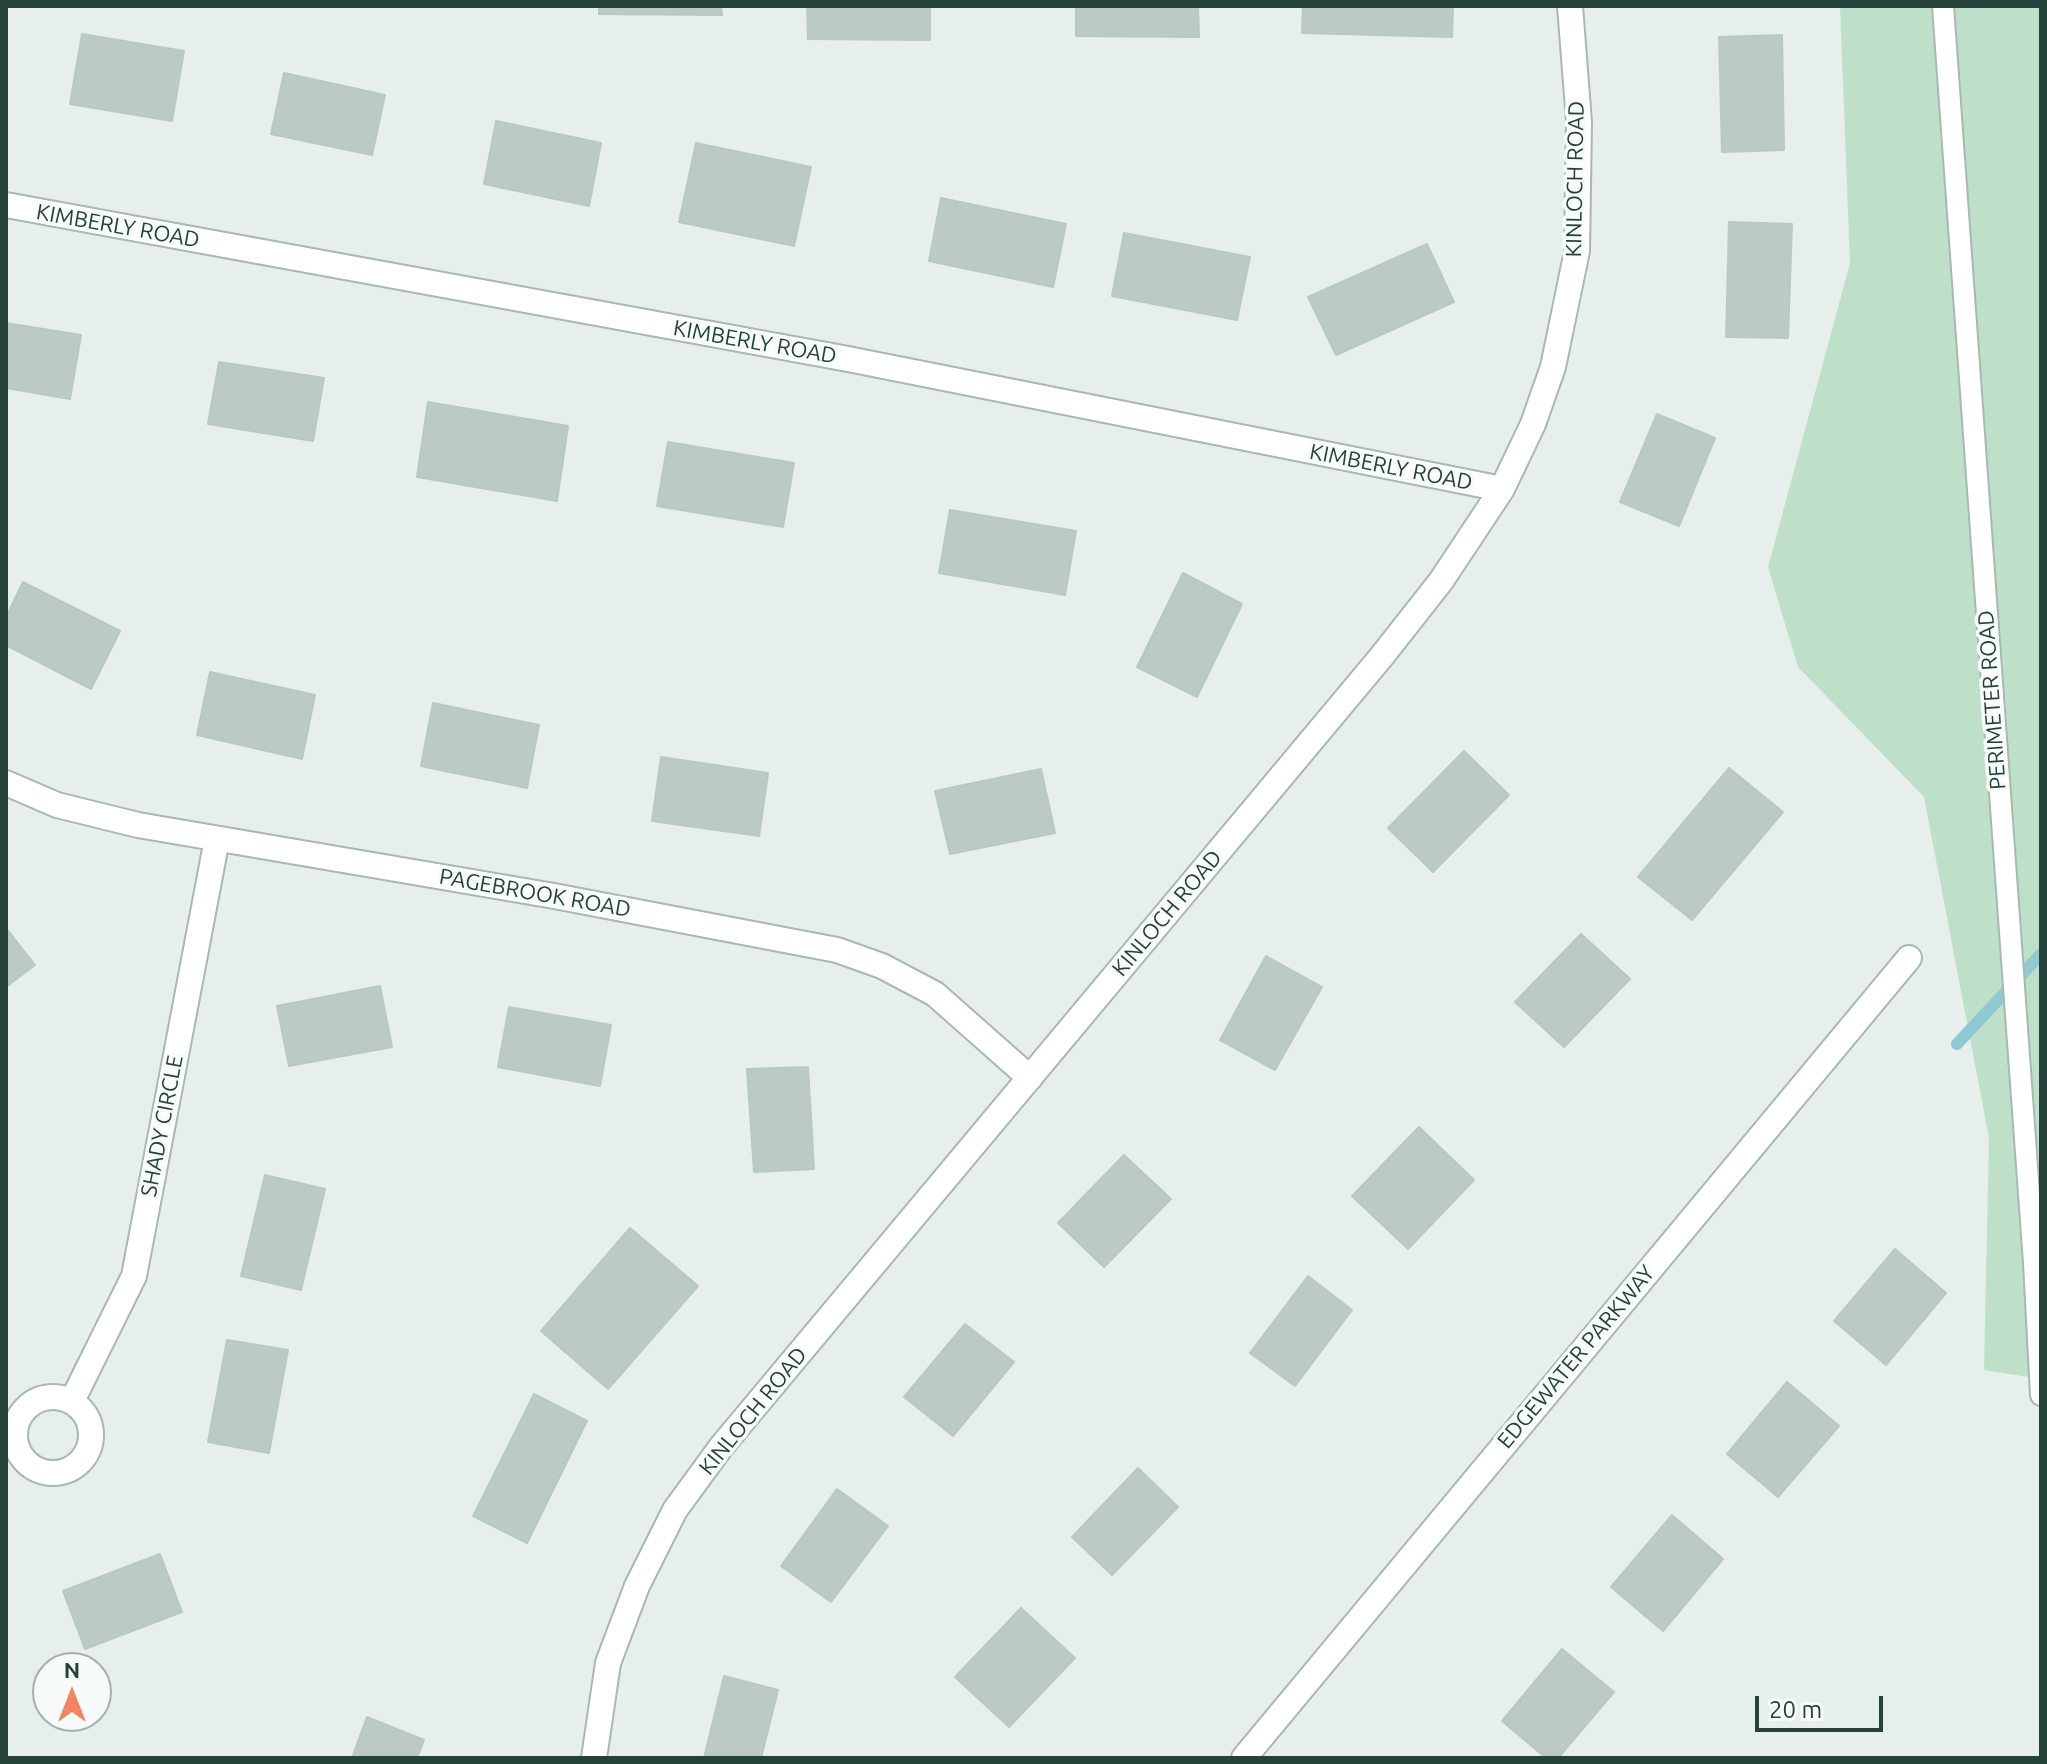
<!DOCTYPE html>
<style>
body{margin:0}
#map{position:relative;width:2047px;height:1764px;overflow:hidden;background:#e6efeb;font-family:Ubuntu,sans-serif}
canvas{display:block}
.frame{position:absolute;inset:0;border:8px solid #24423a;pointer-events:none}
.north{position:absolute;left:32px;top:1652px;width:80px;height:80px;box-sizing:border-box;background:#f7fbf9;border:2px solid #a3b1ad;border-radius:50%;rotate:0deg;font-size:22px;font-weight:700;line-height:32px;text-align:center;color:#24423a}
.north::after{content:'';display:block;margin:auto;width:28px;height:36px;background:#f4845f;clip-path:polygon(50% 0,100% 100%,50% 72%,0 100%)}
.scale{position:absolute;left:1755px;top:1696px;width:128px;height:36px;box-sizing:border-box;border:4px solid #24423a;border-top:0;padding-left:10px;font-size:24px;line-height:28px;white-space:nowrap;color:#24423a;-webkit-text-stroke:6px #f7fbf9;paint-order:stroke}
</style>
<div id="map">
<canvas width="2047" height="1764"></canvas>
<div class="frame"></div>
<div class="north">N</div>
<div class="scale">20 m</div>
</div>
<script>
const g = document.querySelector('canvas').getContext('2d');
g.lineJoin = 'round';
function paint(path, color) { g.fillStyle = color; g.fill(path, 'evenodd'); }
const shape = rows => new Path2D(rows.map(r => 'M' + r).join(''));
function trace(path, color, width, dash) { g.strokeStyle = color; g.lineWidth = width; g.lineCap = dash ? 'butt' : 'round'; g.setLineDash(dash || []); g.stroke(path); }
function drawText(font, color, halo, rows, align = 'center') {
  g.font = font + ' Ubuntu,sans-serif'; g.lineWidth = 7; g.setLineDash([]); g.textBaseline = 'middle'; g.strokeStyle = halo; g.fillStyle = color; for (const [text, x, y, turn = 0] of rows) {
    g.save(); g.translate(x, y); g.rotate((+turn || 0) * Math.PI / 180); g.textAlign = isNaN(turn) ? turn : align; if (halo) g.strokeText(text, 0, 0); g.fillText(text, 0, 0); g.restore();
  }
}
paint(shape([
 [1840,6,2041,6,2041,1379,1984,1370,1989,1138,1924,797,1798,667,1768,567,1850,263]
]), '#bfe0c8');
trace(shape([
 [1957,1044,2041,954]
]), '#8ec9d4', 12);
const building = shape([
 [599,6,721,6,722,15,599,14,599,6],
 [807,6,930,6,930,40,808,39,807,6],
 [1076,6,1198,6,1199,37,1076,36,1076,6],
 [1303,6,1453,6,1452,37,1302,33,1303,6],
 [82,34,184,51,172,121,70,104,82,34],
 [1782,35,1784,150,1722,152,1719,37,1782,35],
 [284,73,385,95,372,155,271,134,284,73],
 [496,121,601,143,589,206,484,184,496,121],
 [696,143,811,167,794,246,679,222,696,143],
 [941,198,1066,224,1053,287,929,261,941,198],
 [1729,222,1792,224,1788,338,1726,337,1729,222],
 [1124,233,1250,257,1237,320,1112,296,1124,233],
 [1427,244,1454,302,1336,355,1308,297,1427,244],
 [6,323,81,335,70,399,6,388,6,323],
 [219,362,324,378,313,441,208,424,219,362],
 [428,402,568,426,557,501,417,477,428,402],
 [1657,414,1715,438,1679,526,1620,502,1657,414],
 [668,442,794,463,783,527,657,506,668,442],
 [950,510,1076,531,1065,595,939,573,950,510],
 [1183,573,1242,604,1197,697,1137,667,1183,573],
 [23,582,120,631,91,689,6,645,6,617,23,582],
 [210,672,315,695,302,759,197,735,210,672],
 [433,703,539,725,527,788,421,766,433,703],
 [1464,751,1509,795,1433,872,1388,828,1464,751],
 [661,757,768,773,759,836,652,821,661,757],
 [1729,768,1783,812,1692,920,1638,877,1729,768],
 [1041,769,1055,833,950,854,935,791,1041,769],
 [6,928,35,965,6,987,6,928],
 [1581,934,1630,979,1564,1047,1515,1002,1581,934],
 [1266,956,1322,987,1275,1070,1220,1040,1266,956],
 [380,986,392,1047,289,1066,277,1006,380,986],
 [509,1007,611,1025,600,1086,498,1067,509,1007],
 [808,1067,814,1169,754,1172,747,1069,808,1067],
 [1419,1127,1474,1180,1408,1249,1352,1196,1419,1127],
 [1124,1155,1171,1199,1104,1267,1058,1223,1124,1155],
 [265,1175,325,1189,301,1290,241,1276,265,1175],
 [630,1228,698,1286,608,1389,541,1331,630,1228],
 [1895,1249,1946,1293,1886,1365,1834,1321,1895,1249],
 [1308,1276,1352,1310,1295,1386,1250,1353,1308,1276],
 [965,1324,1014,1362,953,1436,904,1397,965,1324],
 [227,1340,288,1350,269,1453,208,1442,227,1340],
 [1787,1382,1839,1426,1778,1497,1727,1454,1787,1382],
 [534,1394,587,1421,527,1543,473,1516,534,1394],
 [1138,1468,1178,1507,1112,1575,1072,1537,1138,1468],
 [837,1489,888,1526,831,1602,781,1566,837,1489],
 [1672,1515,1723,1559,1663,1631,1611,1587,1672,1515],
 [160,1554,182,1612,85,1649,63,1591,160,1554],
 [1021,1608,1075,1658,1009,1727,955,1677,1021,1608],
 [1562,1649,1614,1692,1558,1758,1546,1758,1502,1721,1562,1649],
 [724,1676,778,1690,761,1758,704,1758,724,1676],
 [367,1717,424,1740,417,1758,352,1758,367,1717]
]);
paint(building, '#bbcac4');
trace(building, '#b8c9c2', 2);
const lane = shape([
 [1943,6,2034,1263,2041,1395]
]);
const street = shape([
 [6,205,848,359,1502,489],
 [6,783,57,805,138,825,554,896,837,950,882,966,935,994,1030,1078],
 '15 1435a38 38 0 1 1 76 0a38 38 0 1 1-76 0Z',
 [72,1401,134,1276,217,839],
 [594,1758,608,1663,637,1586,675,1510,721,1447,1382,656,1441,581,1502,489,1533,424,1553,367,1577,251,1579,122,1570,6],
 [1244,1758,1909,958]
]);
trace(lane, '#a8b8b2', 24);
trace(street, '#a8b8b2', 28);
trace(lane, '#fff', 20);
trace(street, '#fff', 24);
drawText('22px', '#24423a', '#f7fbf9', [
 ["KINLOCH ROAD",1575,179,-89],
 ["KIMBERLY ROAD",118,226,10],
 ["KIMBERLY ROAD",755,342,10],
 ["KIMBERLY ROAD",1391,467,11],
 ["PERIMETER ROAD",1992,700,-94],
 ["PAGEBROOK ROAD",535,893,10],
 ["KINLOCH ROAD",1167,913,-50],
 ["SHADY CIRCLE",162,1126,-79],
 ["EDGEWATER PARKWAY",1576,1357,-50],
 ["KINLOCH ROAD",753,1411,-51]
]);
</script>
